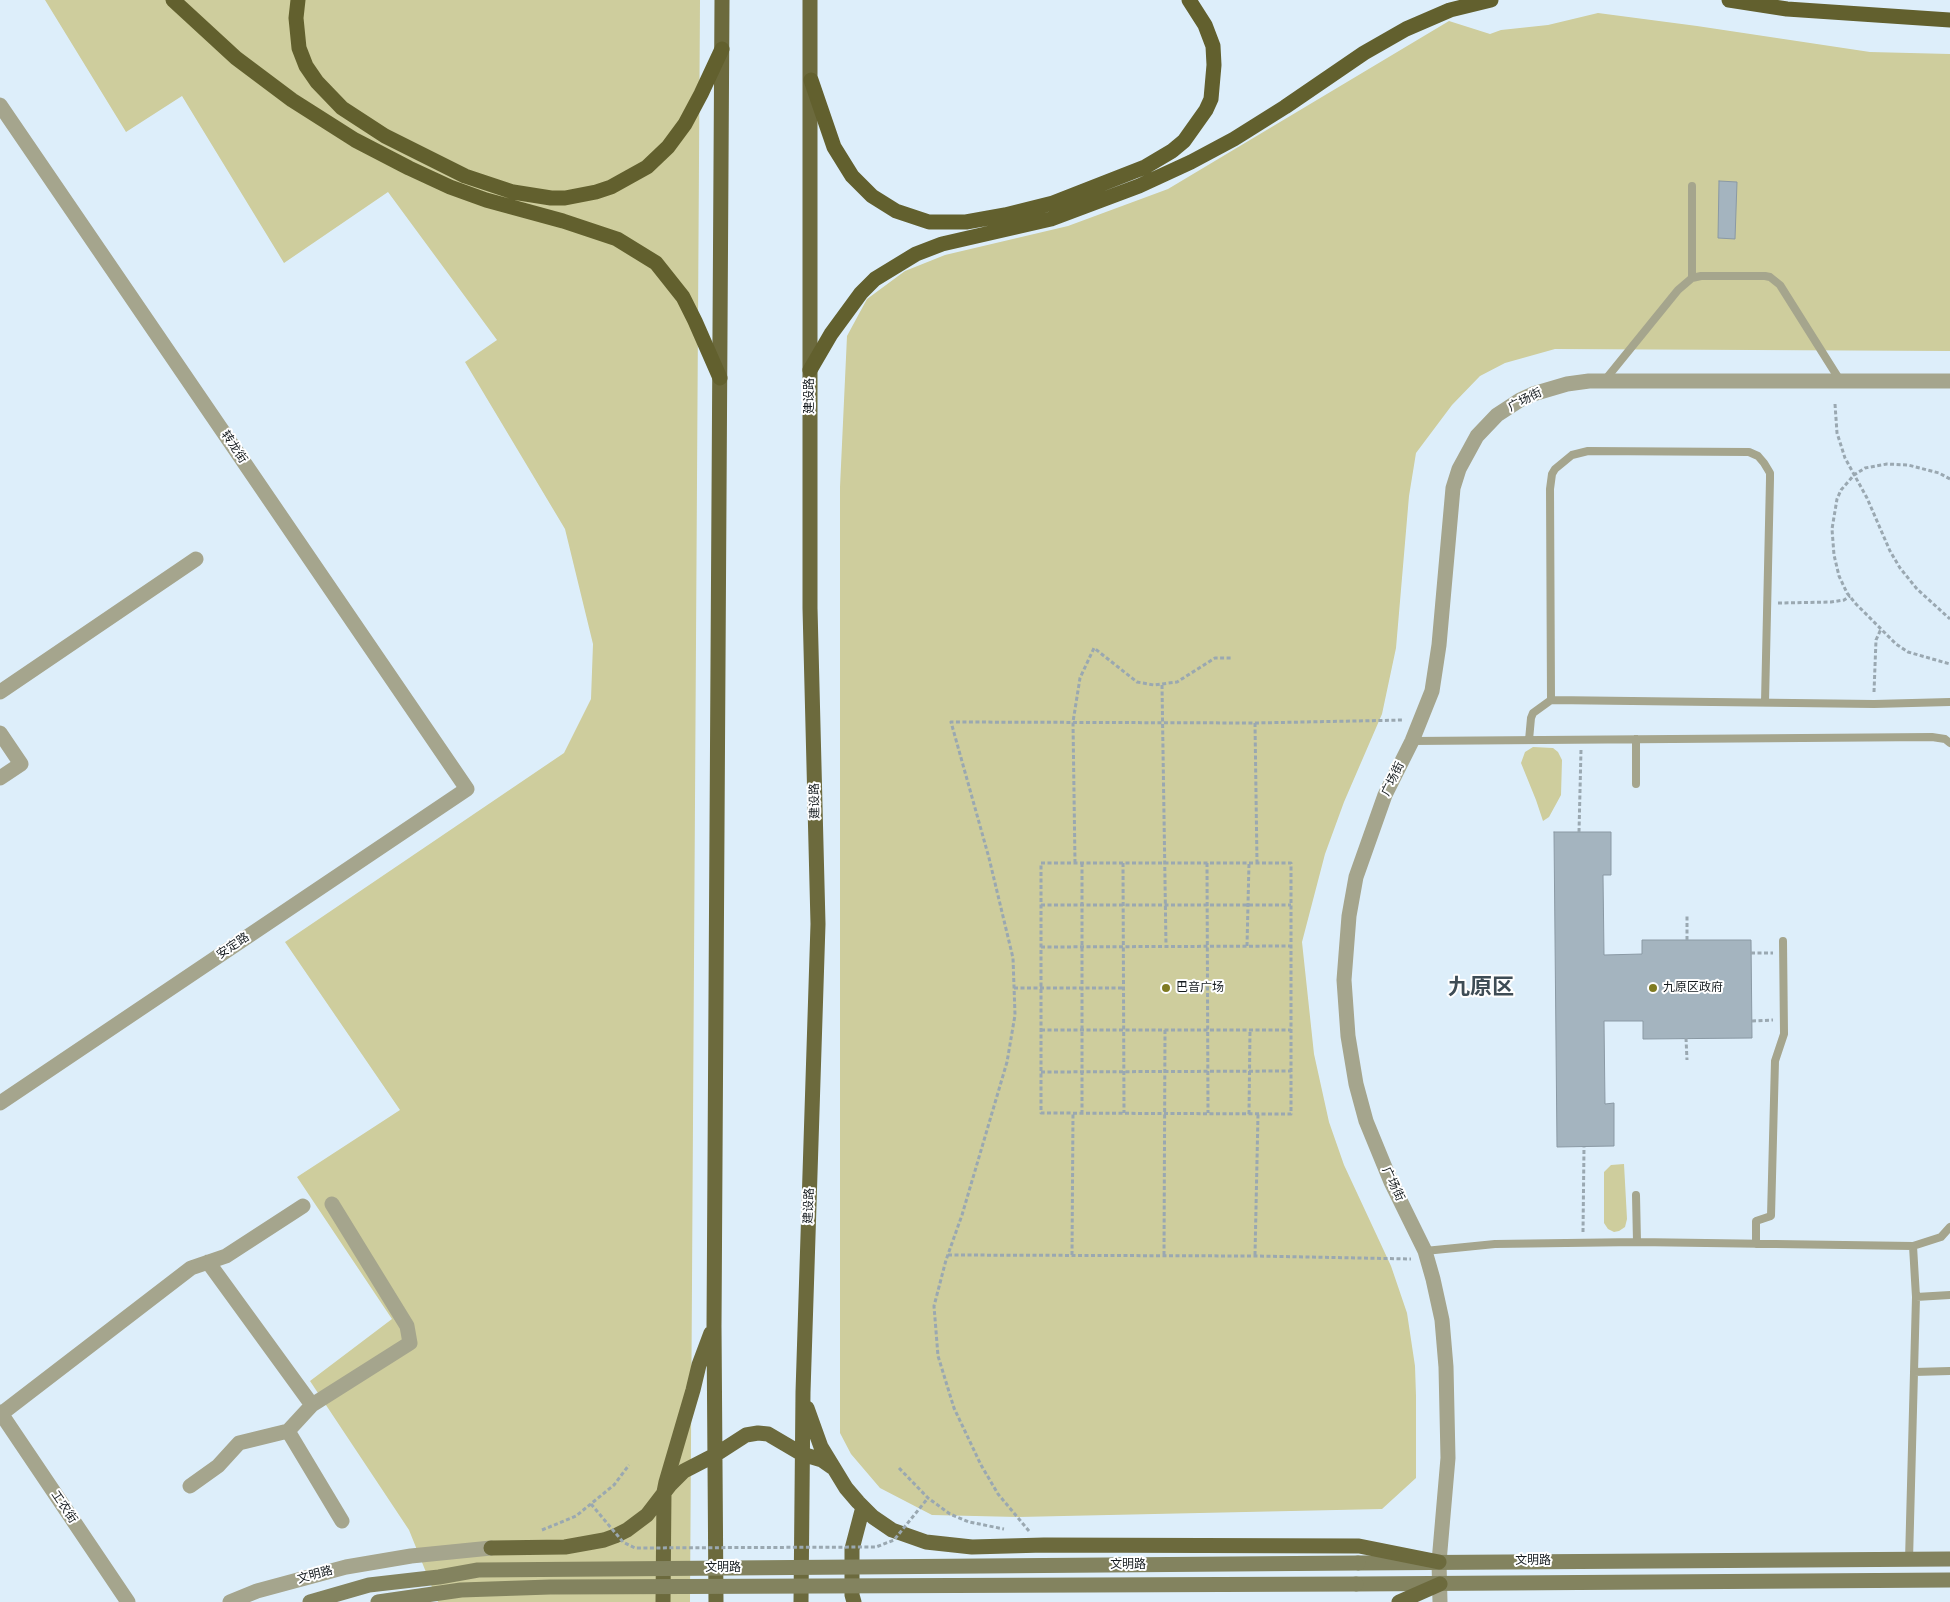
<!DOCTYPE html>
<meta charset="utf-8">
<style>
body{margin:0}
canvas{display:block;background:#ddeefa}
</style>
<canvas width="1950" height="1602"></canvas>
<script>
const g = document.querySelector('canvas').getContext('2d');
g.lineJoin = 'round';
function paint(path, color) { g.fillStyle = color; g.fill(path, 'evenodd'); }
const shape = rows => new Path2D(rows.map(r => 'M' + r).join(''));
function trace(path, color, width, dash) { g.strokeStyle = color; g.lineWidth = width; g.lineCap = dash ? 'butt' : 'round'; g.setLineDash(dash || []); g.stroke(path); }
function drawText(font, color, halo, rows, align = 'center') {
  g.font = font + ' "Open Sans","Noto Sans SC",sans-serif'; g.lineWidth = 4; g.setLineDash([]); g.textBaseline = 'middle'; g.strokeStyle = halo; g.fillStyle = color; for (const [text, x, y, turn = 0] of rows) {
    g.save(); g.translate(x, y); g.rotate((+turn || 0) * Math.PI / 180); g.textAlign = isNaN(turn) ? turn : align; if (halo) g.strokeText(text, 0, 0); g.fillText(text, 0, 0); g.restore();
  }
}
paint(shape([
 [45,0,700,0,690,1602,438,1602,409,1530,310,1381,392,1319,297,1177,400,1110,285,942,564,753,591,699,593,644,565,529,465,362,497,340,388,192,284,263,182,96,126,132],
 [1598,13,1697,26,1870,52,1950,54,1950,351,1555,349,1505,363,1480,376,1452,405,1416,453,1409,496,1396,648,1382,714,1344,802,1325,854,1302,942,1314,1054,1329,1122,1344,1165,1391,1266,1407,1313,1415,1366,1416,1396,1416,1478,1382,1509,1018,1517,932,1515,880,1488,851,1454,840,1433,840,487,847,336,867,299,905,271,945,255,1068,226,1168,189,1449,21,1490,34,1501,30,1548,25],
 [1533,747,1553,748,1558,752,1562,760,1561,795,1549,817,1543,821,1536,800,1521,763,1525,752],
 [1624,1164,1627,1219,1625,1227,1619,1231,1614,1232,1608,1229,1604,1223,1604,1172,1611,1165]
]), '#cecd9d');
const building = shape([
 [1719,181,1737,182,1735,239,1718,238,1719,181],
 [1554,832,1611,832,1611,875,1603,875,1604,955,1642,954,1642,940,1751,940,1752,1038,1643,1039,1643,1021,1604,1021,1605,1104,1614,1103,1614,1146,1557,1147,1554,832]
]);
paint(building, '#a4b4bf');
trace(building, '#8a99a4', 1);
trace(shape([
 [1835,404,1837,433,1845,458,1867,498,1890,551,1900,568,1917,589,1950,619],
 [1950,479,1939,473,1908,465,1887,464,1865,468,1854,475,1841,490,1837,499,1832,529,1834,555,1839,576,1847,593,1856,604,1896,644,1908,652,1950,664],
 [1778,603,1831,602,1844,600,1850,596],
 [1162,685,1166,946],
 [1874,692,1876,640,1881,629],
 [1255,723,1257,863],
 [1579,832,1581,750],
 [1041,863,1291,863,1291,1114,1041,1113,1041,863],
 [1075,863,1073,722,1080,678,1094,648,1137,682,1154,685,1177,682,1215,658,1231,658],
 [1082,863,1082,1113],
 [1123,863,1124,1113],
 [1207,863,1208,1113],
 [1041,905,1291,905],
 [1687,940,1687,915],
 [1247,946,1249,863],
 [1041,947,1291,946],
 [1751,953,1773,953],
 [1014,988,1123,988],
 [1752,1021,1773,1020],
 [1041,1030,1291,1030],
 [1686,1038,1687,1060],
 [1041,1072,1291,1071],
 [1249,1114,1250,1030],
 [1583,1232,1584,1147],
 [948,1255,1255,1256,1411,1259],
 [1072,1255,1073,1113],
 [1164,1255,1165,1030],
 [1255,1255,1258,1114],
 [899,1468,928,1498,950,1514,969,1522,1004,1529],
 [542,1530,576,1516,614,1485,629,1465],
 [1029,1531,998,1494,981,1465,954,1408,938,1356,934,1306,946,1260,962,1215,1007,1062,1015,1015,1013,958,989,858,951,722,1255,723,1404,720]
]), '#9aa8b1', 3, [4, 2.5]);
trace(shape([
 [1692,278,1692,186],
 [1605,380,1678,290,1692,278,1701,276,1765,276,1770,277,1780,285,1841,382],
 [1551,700,1550,489,1552,474,1555,469,1572,455,1588,451,1749,452,1758,456,1764,463,1770,473,1770,479,1765,702],
 [1636,739,1636,784],
 [1529,740,1531,718,1533,713,1551,700,1874,704,1950,702],
 [1412,741,1932,737,1945,739,1950,743],
 [1636,1195,1637,1242],
 [1756,1244,1756,1221,1771,1216,1775,1061,1784,1034,1783,941],
 [1425,1251,1495,1244,1637,1242,1913,1246,1941,1237,1950,1227],
 [1916,1297,1950,1295],
 [1914,1372,1950,1371],
 [1909,1560,1916,1297,1913,1246]
]), '#a5a58d', 8);
trace(shape([
 [0,105,467,789,0,1103],
 [0,692,196,559],
 [0,733,21,764,0,778],
 [208,1262,312,1405],
 [0,1412,128,1602],
 [1,1414,191,1268,226,1256,303,1206],
 [288,1431,342,1521],
 [190,1486,218,1466,239,1443,288,1431,312,1405,410,1343,407,1326,332,1204]
]), '#a5a58d', 15);
trace(shape([
 [230,1602,257,1591,346,1567,411,1556,491,1548],
 [1440,1602,1439,1562,1448,1458,1446,1367,1442,1320,1433,1279,1425,1251,1391,1182,1366,1121,1356,1084,1348,1036,1344,980,1349,916,1356,877,1385,795,1412,741,1432,691,1439,645,1453,488,1459,469,1477,436,1497,415,1520,400,1533,394,1567,384,1589,381,1950,381]
]), '#a5a58d', 15);
trace(shape([
 [1358,1563,1950,1559],
 [1356,1584,1950,1580]
]), '#83835f', 15);
trace(shape([
 [807,1408,821,1447,846,1488,858,1502,873,1517,892,1530,926,1542,972,1547,1044,1545,1359,1546,1439,1562],
 [491,1548,565,1547,604,1540,615,1536,627,1530,647,1515,670,1485,684,1471,715,1455,746,1435,758,1433,768,1434,802,1454,822,1460,832,1467],
 [663,1602,664,1492,666,1482,693,1390,699,1365,711,1333],
 [716,1602,714,1325,722,0],
 [801,1602,803,1392,818,924,810,608,810,0],
 [854,1602,852,1595,852,1549,863,1507],
 [1399,1602,1440,1584]
]), '#6c6a3d', 15);
trace(shape([
 [173,0,236,58,292,100,355,140,409,168,450,187,486,200,563,221,617,239,656,263,683,297,695,321,720,378],
 [298,0,296,18,299,48,306,66,317,82,342,108,385,136,465,176,513,192,551,198,565,198,596,192,611,187,647,167,668,147,685,124,701,94,722,49],
 [1729,0,1787,9,1950,20],
 [811,80,834,147,852,176,872,196,896,211,929,222,966,222,1005,215,1053,203,1145,167,1172,151,1184,141,1206,110,1211,99,1214,65,1213,46,1205,25,1189,0],
 [810,370,831,334,861,293,875,279,916,254,942,244,1051,219,1139,186,1191,162,1234,139,1285,107,1364,53,1406,29,1450,10,1491,0]
]), '#62602e', 15);
trace(shape([
 [591,1504,623,1542,635,1548,876,1547,894,1540,928,1498]
]), '#9aa8b1', 3, [4, 2.5]);
trace(shape([
 [310,1602,369,1585,439,1577,478,1570,1358,1563],
 [378,1602,461,1590,550,1587,1356,1584]
]), '#83835f', 15);
for (const [x, y, r, color] of [
 [1166,988,5,"#7f7b22"],
 [1653,988,5,"#7f7b22"]
]) { const dot = new Path2D(); dot.arc(x, y, r, 0, 2 * Math.PI); g.fillStyle = color; g.fill(dot); trace(dot, '#fff', 2); }
drawText('12px', '#141a1e', '#fff', [
 ["建设路",810,396,-90],
 ["广场街",1525,400,-27],
 ["转龙街",234,447,56],
 ["广场街",1393,779,-64],
 ["建设路",815,801,-91],
 ["安定路",233,946,-34],
 ["广场街",1393,1184,65],
 ["建设路",809,1206,-88],
 ["工农街",64,1507,56],
 ["文明路",1533,1561],
 ["文明路",1128,1565],
 ["文明路",723,1568],
 ["文明路",315,1575,-15]
]);
drawText('12px', '#141a1e', '#fff', [
 ["巴音广场",1176,988],
 ["九原区政府",1663,988]
], 'left');
drawText('bold 22px', '#3e4c55', '#fff', [
 ["九原区",1481,988]
]);
</script>
